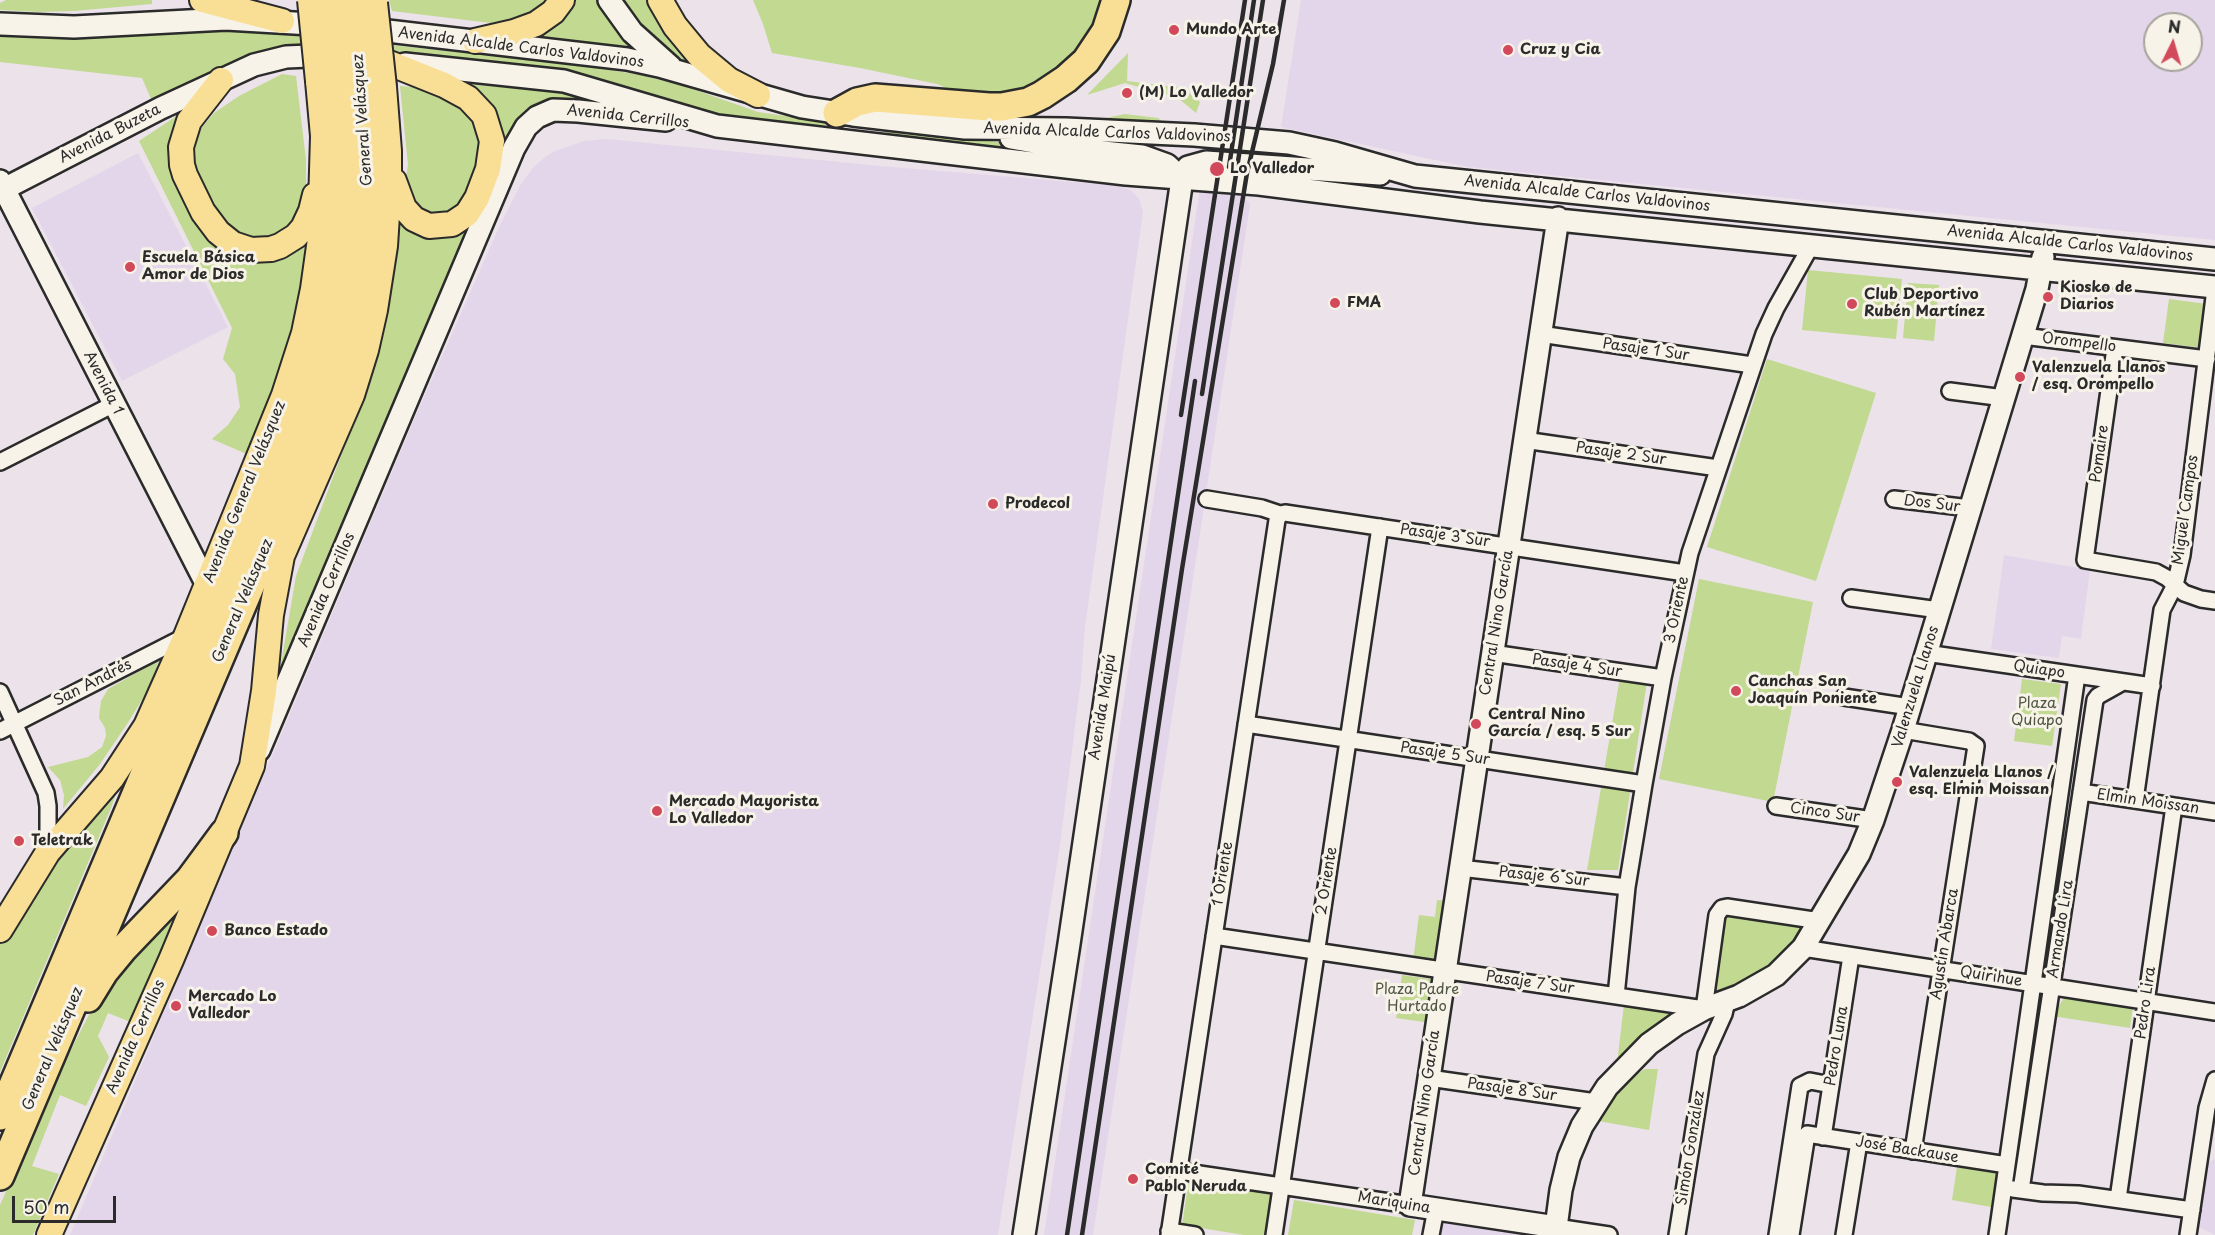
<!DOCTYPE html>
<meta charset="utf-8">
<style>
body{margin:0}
#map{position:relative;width:2215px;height:1235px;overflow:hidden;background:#ece2e9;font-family:"Playpen Sans",sans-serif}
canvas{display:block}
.north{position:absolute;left:2143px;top:12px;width:60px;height:60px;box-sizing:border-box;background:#f7f3e8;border:2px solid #a5a39c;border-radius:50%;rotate:5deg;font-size:16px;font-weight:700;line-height:24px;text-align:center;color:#2b2b2b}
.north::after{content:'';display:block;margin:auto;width:21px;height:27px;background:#d1495b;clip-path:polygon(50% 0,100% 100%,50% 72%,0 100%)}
.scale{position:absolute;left:12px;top:1196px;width:104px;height:27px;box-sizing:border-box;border:3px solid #2b2b2b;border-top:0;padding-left:8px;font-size:18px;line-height:21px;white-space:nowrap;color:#2b2b2b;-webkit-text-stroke:4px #f7f3e8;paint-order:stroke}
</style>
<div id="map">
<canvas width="2215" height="1235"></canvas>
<div class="north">N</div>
<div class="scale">50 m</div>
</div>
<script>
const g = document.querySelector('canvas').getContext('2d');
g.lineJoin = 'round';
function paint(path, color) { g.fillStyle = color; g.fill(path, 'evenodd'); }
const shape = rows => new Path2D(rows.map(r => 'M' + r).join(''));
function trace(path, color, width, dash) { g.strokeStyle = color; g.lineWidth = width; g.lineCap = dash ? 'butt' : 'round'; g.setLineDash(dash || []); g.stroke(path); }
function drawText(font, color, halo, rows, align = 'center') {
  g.font = font + ' "Playpen Sans",sans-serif'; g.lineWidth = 6; g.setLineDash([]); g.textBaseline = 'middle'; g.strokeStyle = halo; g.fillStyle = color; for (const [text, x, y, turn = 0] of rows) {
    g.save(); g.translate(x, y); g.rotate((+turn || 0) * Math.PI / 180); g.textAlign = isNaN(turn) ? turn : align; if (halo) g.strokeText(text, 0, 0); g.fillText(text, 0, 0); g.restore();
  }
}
paint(shape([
 [1301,0,2215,0,2215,240,1468,167,1281,127],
 [2155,24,2191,24,2191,60,2155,60],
 [607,139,880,166,1122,186,1133,192,1139,199,1143,212,1085,627,1081,680,1060,845,998,1235,70,1235,413,422,500,225,521,184,533,168,544,158,555,151,584,141],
 [138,153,228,327,122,381,32,208],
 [1200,188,1244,195,1250,205,1093,1235,1044,1235],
 [2004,555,2090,570,2081,639,2062,636,2059,658,1991,649],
 [2215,1159,2215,1235,2197,1226,2209,1162],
 [1441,1220,1521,1231,1520,1235,1439,1235]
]), '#e4d6ea');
paint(shape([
 [6,0,152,0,152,4,74,11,38,12,0,10,0,3],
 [389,0,555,0,549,10,499,24,392,11],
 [572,0,598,0,622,38,635,49,533,37],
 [619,0,649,0,703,71,675,59,637,26],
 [753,0,1105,0,1096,33,1050,83,1017,93,980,95,953,91,937,84,860,68,772,53,763,24],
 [183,30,276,33,573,64,641,75,684,86,758,112,826,122,825,129,703,118,602,85,279,50,152,101,142,78,0,62,0,33],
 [1128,53,1127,81,1183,88,1200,102,1196,113,1178,98,1125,83,1087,95],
 [282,74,296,76,306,160,306,198,304,208,286,233,254,242,224,227,196,175,195,141,198,132,214,113,239,96],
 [464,84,553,91,592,99,643,114,538,110,276,693,296,576,365,392,399,212,466,223,491,106,478,91],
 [400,86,435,89,468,103,485,145,464,201,451,214,435,215,428,212,420,207,409,190,406,178,408,165],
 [184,111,174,134,234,253,316,225,287,365,249,455,212,439,228,425,240,407,235,374,223,359,232,328,139,141],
 [1125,114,1158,118,1168,127,1106,121,1106,118],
 [885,129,990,141,1158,165,884,140],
 [1808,270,1902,279,1896,339,1802,330],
 [1908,283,1939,285,1934,341,1903,338],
 [2169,299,2207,304,2202,348,2163,343],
 [1767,359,1876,393,1816,581,1707,547],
 [1699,579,1813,602,1773,802,1659,779],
 [159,660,148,690,127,724,100,764,63,809,64,795,60,780,48,767,88,757,102,747,106,736,105,728,99,718,101,701,108,689],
 [1620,677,1647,682,1618,870,1587,870],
 [2022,679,2061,684,2052,746,2014,741],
 [122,777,111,808,0,1072,0,940,23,899,33,903,46,878,39,874],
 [195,889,138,1025,108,1013,98,1036,109,1057,86,1106,60,1095,32,1166,59,1174,33,1235,0,1235,0,1205,55,1081,97,999,132,950],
 [1437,900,1449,901,1441,964,1413,961,1419,915,1435,917],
 [1720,910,1806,922,1789,947,1762,972,1735,990,1706,997],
 [1402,975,1438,980,1432,1023,1396,1018],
 [2066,995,2133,1006,2130,1028,2052,1016],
 [1624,1004,1678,1011,1652,1028,1617,1064],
 [1645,1069,1658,1069,1649,1130,1598,1121,1618,1088,1635,1075],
 [1957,1167,1997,1173,1991,1207,1952,1200],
 [1189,1180,1272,1194,1265,1235,1244,1235,1182,1225],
 [1294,1200,1415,1220,1412,1235,1288,1235]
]), '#c1d990');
const street = shape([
 [1540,334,1752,365],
 [2023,336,2207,359],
 [2115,348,2085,560,2156,572,2167,578,2184,593,2201,599,2215,601],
 [1950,391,2004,398],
 [1524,440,1718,468],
 [0,462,114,404],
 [1207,499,1262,508,1280,514,1285,513,1685,573],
 [1894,499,1970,508],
 [1851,598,1939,610],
 [1492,653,1663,678],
 [1926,653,2152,686],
 [0,692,46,793,48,806,48,852],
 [1844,697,1910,707],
 [1246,724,1644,784],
 [1903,730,1969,741,1976,746,1913,1151],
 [0,731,186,636],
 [2081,792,2215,812],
 [2135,800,2162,610,2175,585,2182,555,2215,289],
 [1776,806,1873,820],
 [1460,868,1627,887],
 [1214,936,1704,1009,1717,915,1722,908,1727,907,1820,921],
 [1803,948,2215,1012],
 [1616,996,1627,887,1644,784,1663,678,1690,553,1764,334,1776,308,1812,244],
 [1429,1078,1596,1102],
 [1823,1137,1851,956],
 [1179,1171,1410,1205],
 [2013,1189,2043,1193,2078,1194,2192,1210],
 [2021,1190,2095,700,2098,696,2123,682],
 [2118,1199,2174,806],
 [1556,1227,1609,1235],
 [1169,1231,1195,1235],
 [1169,1235,1277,520,1280,514],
 [1274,1235,1380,527],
 [1431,1235,1436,1209],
 [1677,1235,1706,1054,1724,1014,1727,1001],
 [1777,1235,1800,1086,1810,1081,1831,1085],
 [1791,1235,1807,1134,2007,1165],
 [1844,1235,1859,1142],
 [1997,1235,2077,675],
 [2188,1235,2207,1108,2215,1080]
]);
const secondary = shape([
 [609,0,632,32,671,67],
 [0,24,74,27,226,19,328,25],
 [362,28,627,59,659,66,802,107,853,115,965,128,1066,129,1194,135,1289,143,1335,153,1415,176,2215,259],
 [405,64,564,81,717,126,1126,174,1259,184,1480,212,2215,287],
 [1011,138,1074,149,1142,156,1167,165,1182,179],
 [0,181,207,585],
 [0,191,161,108,254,65,286,57,332,55],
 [259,750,514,148,526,127,537,117,553,110,578,111,666,120],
 [1556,1227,1410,1205,1558,218],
 [1024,1235,1069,944,1182,179,1188,167,1206,162,1380,174],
 [1555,1235,1561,1190,1569,1157,1582,1126,1607,1087,1649,1044,1677,1024,1704,1009,1739,996,1776,975,1803,948,1859,854,1873,820,1903,730,2037,289,2043,257]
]);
const primary = shape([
 [202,0,282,21],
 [660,0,675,26,699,55,729,80,758,95],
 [475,41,514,32,536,24,553,12,562,0],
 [384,61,444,85,468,98,484,115,492,141,488,169,477,198,467,214,452,224,429,226,414,219,404,208,394,181],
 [221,80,189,121,181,147,182,165,185,175,203,212,218,232,233,244,251,250,271,249,280,246,296,236,303,228,311,211,315,195],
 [0,930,48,852,112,778,146,726,186,636,284,395,304,333,313,289,320,239,323,136,318,81],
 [49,1235,171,960,252,766,264,691,271,615,282,556,352,395,366,350,375,310,385,246,389,184,389,151,384,87]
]);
const highway = shape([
 [837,113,857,102,875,98,989,107,1002,107,1028,102,1042,95,1066,79,1086,61,1106,31,1116,0],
 [88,998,104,972,123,949,190,879,224,833],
 [0,1116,300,406,310,375,328,317,340,257,344,223,346,184,345,149,340,83],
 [0,1176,325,410,337,378,355,312,366,244,368,212,369,148,362,85]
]);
trace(street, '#2b2b2b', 20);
trace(secondary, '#2b2b2b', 26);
trace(primary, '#2b2b2b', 28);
trace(highway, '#2b2b2b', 32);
trace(street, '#f7f3e8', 15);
trace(secondary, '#f7f3e8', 21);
trace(primary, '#f9df96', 24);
trace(highway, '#f9df96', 27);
trace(shape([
 [1229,167,1254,0],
 [1202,394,1263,0],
 [1181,415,1245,0],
 [1067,1235,1195,381],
 [1082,1235,1182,569,1247,173,1273,64,1284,0]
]), '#2b2b2b', 4.5);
const primaryBridge = shape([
 [310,0,318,81],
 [375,3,384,87]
]);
const highwayBridge = shape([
 [330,0,340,83],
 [353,1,362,85]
]);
trace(primaryBridge, '#2b2b2b', 28, []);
trace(highwayBridge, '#2b2b2b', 32, []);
trace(primaryBridge, '#f9df96', 24);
trace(highwayBridge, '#f9df96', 27);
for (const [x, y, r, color] of [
 [1174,30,6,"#d1495b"],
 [1508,50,6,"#d1495b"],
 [1127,93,6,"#d1495b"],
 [1217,169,8,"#d1495b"],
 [130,267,6,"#d1495b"],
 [2048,297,6,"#d1495b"],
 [1335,303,6,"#d1495b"],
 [1852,304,6,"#d1495b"],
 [2020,377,6,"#d1495b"],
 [993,504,6,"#d1495b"],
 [1736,691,6,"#d1495b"],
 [1476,724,6,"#d1495b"],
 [1897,782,6,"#d1495b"],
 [657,811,6,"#d1495b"],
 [19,841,6,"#d1495b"],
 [212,931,6,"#d1495b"],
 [176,1006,6,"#d1495b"],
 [1133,1179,6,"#d1495b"]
]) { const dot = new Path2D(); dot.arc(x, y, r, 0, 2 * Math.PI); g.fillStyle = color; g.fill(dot); trace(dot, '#f7f3e8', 2); }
drawText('bold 15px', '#2b2b2b', '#f7f3e8', [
 ["Mundo Arte",1186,30],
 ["Cruz y Cia",1520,50],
 ["(M) Lo Valledor",1139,93],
 ["Lo Valledor",1230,169],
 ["Escuela Básica",142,258],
 ["Amor de Dios",142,275],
 ["Kiosko de",2060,288],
 ["Diarios",2060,305],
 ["Club Deportivo",1864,295],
 ["Rubén Martínez",1864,312],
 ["FMA",1347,303],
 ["Valenzuela Llanos",2032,368],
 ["/ esq. Orompello",2032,385],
 ["Prodecol",1005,504],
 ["Canchas San",1748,682],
 ["Joaquín Poniente",1748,699],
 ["Central Nino",1488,715],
 ["García / esq. 5 Sur",1488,732],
 ["Valenzuela Llanos /",1909,773],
 ["esq. Elmin Moissan",1909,790],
 ["Mercado Mayorista",669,802],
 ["Lo Valledor",669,819],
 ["Teletrak",31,841],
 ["Banco Estado",224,931],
 ["Mercado Lo",188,997],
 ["Valledor",188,1014],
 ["Comité",1145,1170],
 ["Pablo Neruda",1145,1187]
], 'left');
drawText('15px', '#2b2b2b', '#f7f3e8', [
 ["Avenida Alcalde Carlos Valdovinos",521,48,7],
 ["Avenida Cerrillos",628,117,6],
 ["General Velásquez",363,120,-94],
 ["Avenida Alcalde Carlos Valdovinos",1107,133,2],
 ["Avenida Buzeta",110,134,-27],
 ["Avenida Alcalde Carlos Valdovinos",1587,194,6],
 ["Avenida Alcalde Carlos Valdovinos",2070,244,6],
 ["Orompello",2079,343,7],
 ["Pasaje 1 Sur",1646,350,8],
 ["Avenida 1",103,383,63],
 ["Pasaje 2 Sur",1621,454,8],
 ["Pomaire",2100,454,-82],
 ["Avenida General Velásquez",245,492,-68],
 ["Dos Sur",1932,504,7],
 ["Miguel Campos",2186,510,-82],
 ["Pasaje 3 Sur",1445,536,8],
 ["Avenida Cerrillos",327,590,-67],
 ["General Velásquez",243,601,-67],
 ["3 Oriente",1677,610,-78],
 ["Central Nino García",1497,623,-81],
 ["Pasaje 4 Sur",1577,666,8],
 ["Quiapo",2039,670,8],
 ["San Andrés",93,683,-27],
 ["Valenzuela Llanos",1916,687,-73],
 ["Avenida Maipú",1103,707,-81],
 ["Pasaje 5 Sur",1445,754,8],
 ["Elmin Moissan",2148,802,8],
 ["Cinco Sur",1825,813,8],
 ["1 Oriente",1223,874,-81],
 ["Pasaje 6 Sur",1544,877,6],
 ["2 Oriente",1327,881,-81],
 ["Armando Lira",2061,929,-81],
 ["Agustín Abarca",1945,944,-81],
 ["Quirihue",1991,977,9],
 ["Pasaje 7 Sur",1530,983,8],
 ["Pedro Lira",2146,1003,-82],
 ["Avenida Cerrillos",136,1037,-66],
 ["Pedro Luna",1837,1046,-81],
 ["General Velásquez",53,1049,-67],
 ["Pasaje 8 Sur",1512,1090,8],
 ["Central Nino García",1425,1103,-82],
 ["Simón González",1691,1148,-81],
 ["José Backause",1907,1150,9],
 ["Mariquina",1394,1203,9]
]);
drawText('15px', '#505644', '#f7f3e8', [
 ["Plaza",2037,704],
 ["Quiapo",2037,721],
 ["Plaza Padre",1417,990],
 ["Hurtado",1417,1007]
]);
</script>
